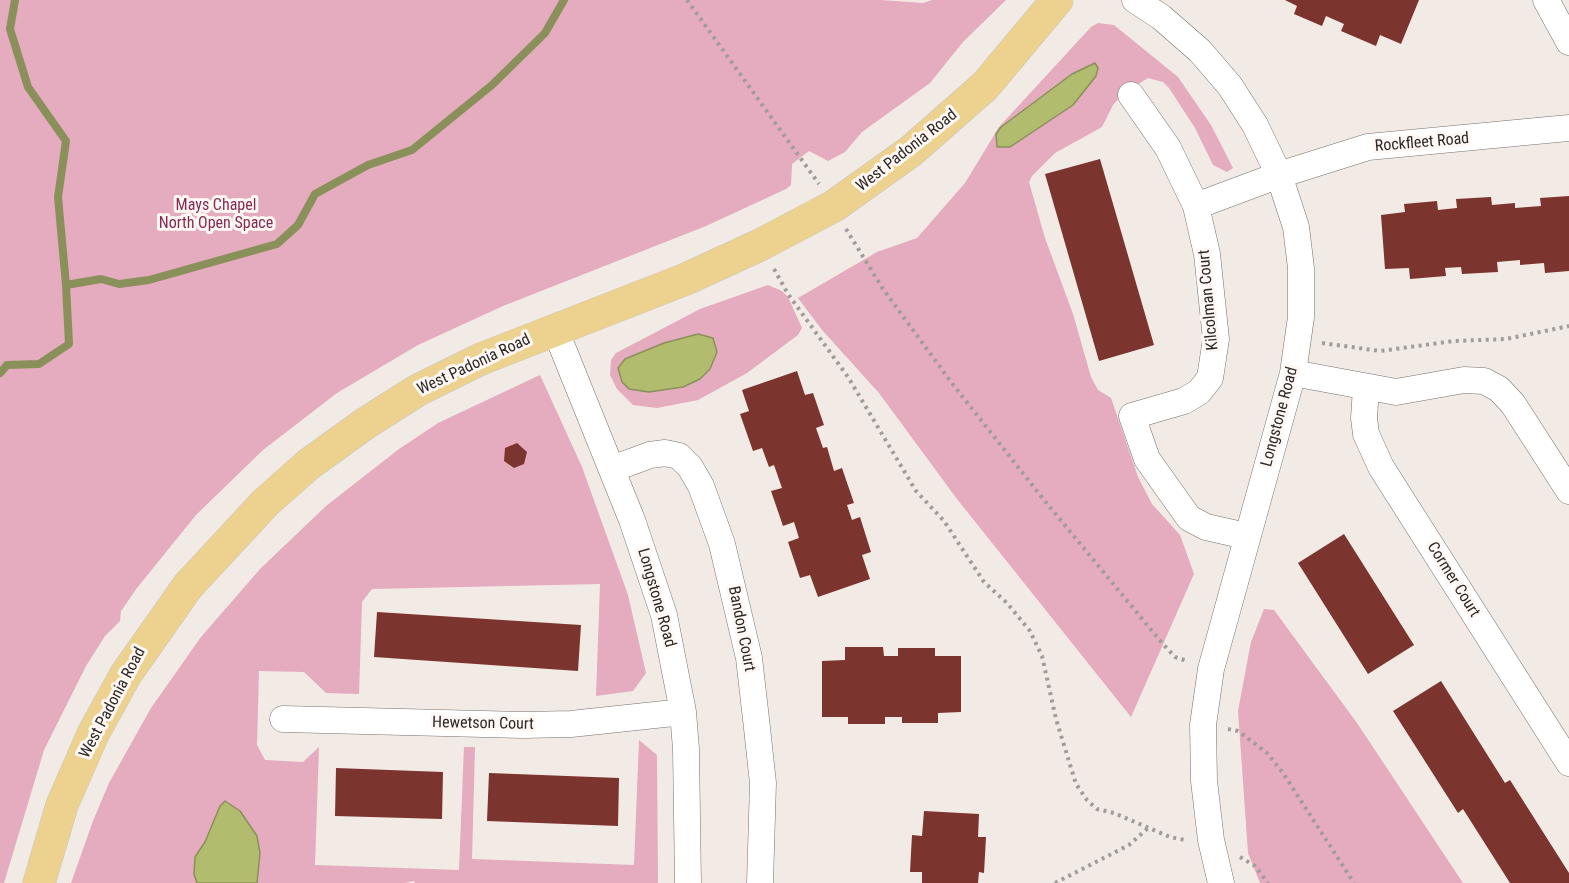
<!DOCTYPE html>
<style>
body{margin:0}
canvas{display:block;background:#f1eae5}
</style>
<canvas width="1569" height="883"></canvas>
<script>
const g = document.querySelector('canvas').getContext('2d');
g.lineJoin = 'round';
function paint(path, color) { g.fillStyle = color; g.fill(path, 'evenodd'); }
const shape = rows => new Path2D(rows.map(r => 'M' + r).join(''));
function trace(path, color, width, dash) { g.strokeStyle = color; g.lineWidth = width; g.lineCap = dash ? 'butt' : 'round'; g.setLineDash(dash || []); g.stroke(path); }
function drawText(font, color, halo, rows, align = 'center') {
  g.font = font + ' "Roboto Condensed",sans-serif'; g.lineWidth = 6; g.setLineDash([]); g.textBaseline = 'middle'; g.strokeStyle = halo; g.fillStyle = color; for (const [text, x, y, turn = 0] of rows) {
    g.save(); g.translate(x, y); g.rotate((+turn || 0) * Math.PI / 180); g.textAlign = isNaN(turn) ? turn : align; if (halo) g.strokeText(text, 0, 0); g.fillText(text, 0, 0); g.restore();
  }
}
paint(shape([
 [0,0,881,0,923,3,932,0,1006,0,963,42,930,83,862,132,845,152,828,161,809,151,792,164,791,185,786,189,706,226,503,306,418,345,337,393,263,450,196,515,137,588,121,611,120,621,105,636,86,666,44,750,4,883,0,883],
 [1098,23,1114,25,1178,77,1211,125,1233,168,1227,172,1213,165,1195,128,1169,88,1163,82,1148,78,1123,94,1113,105,1102,127,1055,153,1032,176,1029,182,1045,238,1073,314,1091,377,1098,390,1111,398,1138,477,1152,504,1180,535,1194,574,1131,717,957,499,879,393,822,330,798,298,877,252,917,238,965,183,999,127,1091,27],
 [768,285,782,291,788,297,802,328,798,335,747,373,698,400,657,408,633,405,617,389,610,375,611,360,616,353,700,309],
 [540,375,582,467,628,595,646,673,633,691,596,696,600,584,372,589,362,602,359,694,326,693,304,672,259,671,257,745,265,760,303,762,319,747,315,865,459,870,464,747,475,747,472,859,634,865,639,740,657,755,658,883,415,883,414,881,405,883,71,883,93,821,109,783,151,708,201,637,260,569,326,506,399,449,438,423],
 [1264,609,1274,610,1357,723,1463,883,1260,883,1248,853,1238,711,1251,642]
]), '#e5abbe');
const water = shape([
 [1095,63,1098,68,1096,76,1073,105,1010,147,997,147,996,134,1001,127,1072,74,1095,63],
 [698,334,713,338,717,352,710,369,700,379,683,387,649,392,629,389,622,382,618,368,625,359,664,343,698,334],
 [225,801,240,811,257,836,260,853,257,883,197,883,194,874,195,857,205,842,220,806,225,801]
]);
paint(water, '#b2bc6f');
trace(water, '#8a9059', 1.5);
trace(shape([
 [15,0,10,29,28,87,66,141,58,197,66,285],
 [0,373,7,365,39,364,69,344,66,285,101,279,119,284,149,280,277,244,298,225,315,194,368,165,412,150,492,85,545,33,564,0]
]), '#8a9059', 8);
paint(shape([
 [1285,0,1419,0,1401,44,1380,35,1376,46,1341,31,1344,24,1326,16,1322,26,1294,14,1297,6],
 [1100,159,1154,345,1099,361,1045,174],
 [1569,196,1569,271,1545,273,1544,263,1520,265,1520,260,1497,262,1498,272,1462,274,1461,267,1445,268,1446,276,1410,279,1409,268,1385,269,1381,215,1405,212,1404,204,1437,201,1438,210,1457,208,1456,199,1491,197,1492,205,1515,203,1515,208,1541,206,1540,198],
 [797,371,805,395,813,393,824,425,816,428,823,448,827,447,834,471,842,468,854,503,847,505,852,520,860,517,871,552,862,555,870,579,818,597,810,575,800,578,788,542,799,538,794,522,783,526,771,491,782,488,774,465,769,467,762,448,753,451,740,414,749,411,742,390],
 [517,443,527,452,524,464,514,468,504,461,505,448],
 [1344,534,1414,645,1368,674,1298,563],
 [377,612,581,625,578,671,374,657],
 [845,647,883,647,884,656,898,656,898,648,935,648,935,656,961,656,961,712,938,713,938,723,902,723,902,717,885,717,885,724,848,724,848,717,822,717,822,661,845,660],
 [1441,681,1505,783,1510,780,1569,873,1569,883,1510,883,1463,809,1458,813,1393,711],
 [336,768,443,772,442,819,335,816],
 [489,773,619,778,618,826,487,821],
 [924,811,979,814,978,837,986,837,984,873,979,872,978,883,922,883,922,872,910,872,912,835,922,836]
]), '#7c342e');
const minor = shape([
 [1135,0,1161,17,1200,51,1230,86,1255,125,1279,175,1296,227,1301,268,1301,317,1293,373,1211,669,1203,725,1204,781,1211,840,1221,883],
 [1546,0,1569,42],
 [1131,95,1168,148,1196,206,1207,254,1216,339,1210,378,1199,392,1184,401,1132,416,1147,459,1189,518,1206,527,1246,536],
 [1196,206,1279,175,1368,147,1569,128],
 [555,329,632,520,664,615,683,712,686,749,688,883],
 [1293,373,1396,392,1464,380,1484,381,1499,389,1513,404,1569,491],
 [1366,388,1364,418,1366,434,1381,467,1569,763],
 [612,469,650,455,665,453,679,456,690,467,701,486,722,544,749,658,756,719,763,783,760,883],
 [283,719,523,725,571,724,683,712]
]);
const major = shape([
 [39,883,62,805,93,734,126,674,188,586,265,503,309,464,366,423,418,390,481,359,686,279,760,245,834,206,911,151,985,86,1057,0]
]);
trace(minor, '#78716d', 27);
trace(major, '#c8c7c7', 33);
trace(shape([
 [687,0,819,184],
 [846,229,883,289,951,382,1044,500,1162,643,1175,657,1187,661],
 [774,269,788,294,848,377,916,491,944,521,984,582,1007,603,1030,631,1042,656,1056,719,1076,784,1087,800,1097,809,1114,813,1170,837,1185,840],
 [1322,343,1380,351,1454,341,1506,339,1569,326],
 [1228,729,1238,731,1267,753,1283,773,1354,883],
 [1240,857,1255,866,1268,883],
 [1055,883,1129,845,1148,828]
]), '#a19c98', 4, [3, 4.5]);
trace(minor, '#fff', 26);
trace(major, '#ecd18f', 32);
drawText('16px', '#2b2827', '#fff7f3', [
 ["Rockfleet Road",1422,143,-5],
 ["West Padonia Road",907,151,-38],
 ["Kilcolman Court",1209,300,-95],
 ["West Padonia Road",474,365,-25],
 ["Longstone Road",1280,417,-75],
 ["Cormer Court",1453,580,58],
 ["Longstone Road",656,598,74],
 ["Bandon Court",741,629,79],
 ["West Padonia Road",113,703,-62],
 ["Hewetson Court",483,724,1]
]);
drawText('16px', '#872a52', '#fff7f3', [
 ["Mays Chapel",216,206],
 ["North Open Space",216,224]
]);
</script>
